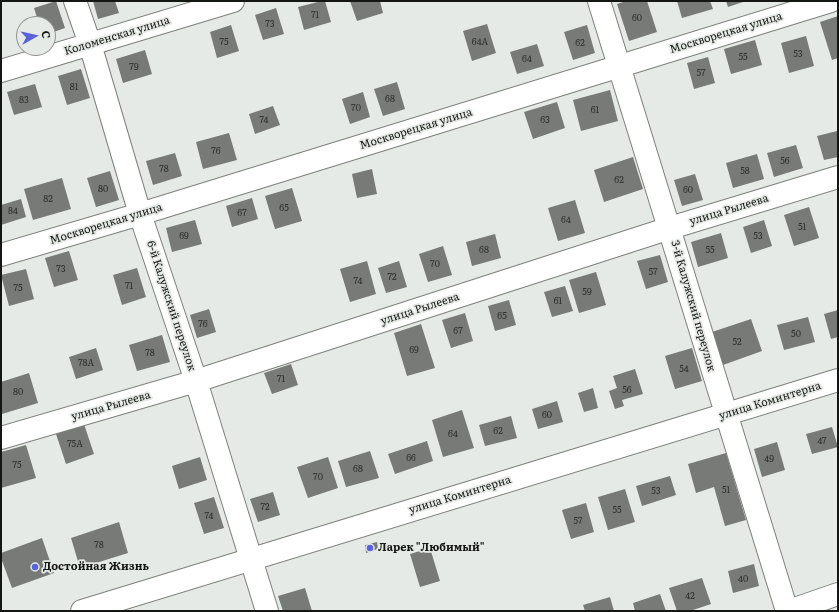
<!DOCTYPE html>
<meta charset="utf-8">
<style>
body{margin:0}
#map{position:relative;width:839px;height:612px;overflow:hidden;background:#e6eae6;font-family:Literata,serif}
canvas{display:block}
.frame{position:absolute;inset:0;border:2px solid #141614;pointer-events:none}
.north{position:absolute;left:16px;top:16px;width:40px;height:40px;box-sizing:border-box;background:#e6eae6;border:1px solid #929592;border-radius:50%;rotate:82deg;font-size:11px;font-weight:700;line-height:16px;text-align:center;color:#141614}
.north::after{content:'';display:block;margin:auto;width:14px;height:18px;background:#5863da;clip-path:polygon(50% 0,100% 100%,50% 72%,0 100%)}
</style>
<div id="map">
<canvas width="839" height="612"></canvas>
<div class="frame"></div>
<div class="north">С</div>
</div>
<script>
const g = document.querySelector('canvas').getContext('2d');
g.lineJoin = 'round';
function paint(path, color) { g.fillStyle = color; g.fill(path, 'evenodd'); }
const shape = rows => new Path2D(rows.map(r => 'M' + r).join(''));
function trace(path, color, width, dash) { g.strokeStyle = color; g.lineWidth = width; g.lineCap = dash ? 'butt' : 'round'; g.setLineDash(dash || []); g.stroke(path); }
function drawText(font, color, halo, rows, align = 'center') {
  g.font = font + ' Literata,serif'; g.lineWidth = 3.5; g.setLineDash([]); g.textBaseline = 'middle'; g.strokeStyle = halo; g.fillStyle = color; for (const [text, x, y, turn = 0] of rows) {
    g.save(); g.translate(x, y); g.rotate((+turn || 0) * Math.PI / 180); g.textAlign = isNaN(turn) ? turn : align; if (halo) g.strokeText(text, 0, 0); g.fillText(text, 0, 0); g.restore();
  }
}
paint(shape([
 [56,1,65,28,48,34,48,24,39,24,34,8],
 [93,1,115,1,119,13,98,19],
 [322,1,325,1,331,22,304,30,298,7],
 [350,1,380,1,383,13,357,21],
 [626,1,647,1,657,32,629,41,617,4],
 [677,1,710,1,713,9,682,18],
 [726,1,746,1,728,7],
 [276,8,284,34,263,40,255,15],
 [838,16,838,58,832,60,820,22],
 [487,24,496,53,472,61,463,31],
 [231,25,239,51,217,58,210,32],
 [587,25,595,53,573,60,564,32],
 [806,36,814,66,789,73,781,43],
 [755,40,762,65,731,74,724,49],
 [537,44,544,66,517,74,510,52],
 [145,50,152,74,123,83,116,59],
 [708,57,715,83,694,89,687,63],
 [81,69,90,98,67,105,58,76],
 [397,82,405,109,383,116,374,89],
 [35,84,42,107,14,115,7,92],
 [610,90,618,121,581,131,573,100],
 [363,92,370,117,350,124,342,99],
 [557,102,565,128,533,139,524,112],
 [273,106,280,125,255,134,249,114],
 [837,131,838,157,824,160,817,136],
 [229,133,237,160,203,169,196,142],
 [796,145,803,168,774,177,767,153],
 [175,153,182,176,153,185,146,161],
 [757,154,764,179,733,188,726,163],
 [633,157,643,189,604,202,594,170],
 [372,169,377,194,357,198,352,174],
 [110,171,119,200,96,207,87,178],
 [695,174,703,200,682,206,674,180],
 [62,178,71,209,33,220,24,189],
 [292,188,302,221,275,229,265,196],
 [252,198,258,219,232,227,226,206],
 [21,199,26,217,1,225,1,205],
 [575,200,585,233,558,241,548,208],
 [809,207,819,238,794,246,784,215],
 [195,220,202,244,172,252,166,228],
 [764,220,772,246,751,253,743,227],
 [721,233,728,258,698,267,691,242],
 [495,234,501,258,472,266,466,242],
 [443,246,452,275,428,282,419,254],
 [69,251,78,280,54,287,45,258],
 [660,255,668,282,646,289,637,261],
 [367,261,376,294,350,302,340,269],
 [399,261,407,287,386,293,378,268],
 [137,268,146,297,122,305,113,275],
 [26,269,34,299,9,306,1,275],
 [596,272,606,305,579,313,569,280],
 [565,286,573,311,552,317,544,292],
 [509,300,516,325,495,331,488,306],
 [209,309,216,332,197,338,190,315],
 [838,310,838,337,831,339,824,314],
 [465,313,473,341,451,348,442,320],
 [808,317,815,342,784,350,777,325],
 [751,319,762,351,723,365,712,332],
 [421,324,435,368,407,376,394,333],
 [162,335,170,362,137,371,129,345],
 [96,348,103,370,76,379,69,357],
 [692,348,702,381,675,389,665,356],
 [291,364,298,385,272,394,264,373],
 [635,369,643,394,622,400,624,406,615,409,609,391,617,388,613,376],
 [29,373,38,403,2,414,1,382],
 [593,388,598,408,584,412,578,393],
 [557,401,563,422,538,429,532,409],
 [462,410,474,448,443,457,432,420],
 [511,416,517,438,485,446,479,425],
 [84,424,94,454,66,464,56,434],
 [832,427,838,447,812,454,806,434],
 [427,441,433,461,395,474,388,454],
 [777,442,785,470,762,477,754,449],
 [26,445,36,478,1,488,1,452],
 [370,451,379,478,346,487,338,461],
 [726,453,746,520,725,526,714,487,696,493,688,464],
 [200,457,207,480,179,489,172,466],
 [328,457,338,488,308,498,297,467],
 [670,476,676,495,642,506,636,486],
 [625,489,635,522,608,530,598,497],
 [273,492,280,515,258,522,250,499],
 [214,497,224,528,204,534,194,503],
 [586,503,594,532,571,539,562,510],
 [119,522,128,553,80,568,71,538],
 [42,538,54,573,12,588,1,558,1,553],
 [377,542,378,549,366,553,365,545],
 [430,548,440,581,420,587,410,554],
 [754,564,759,586,733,593,728,571],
 [702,578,711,604,690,611,677,611,669,588],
 [305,588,312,611,283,611,278,596],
 [660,594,666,611,635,611,633,603],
 [610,597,614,611,585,611,583,605]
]), '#777a76');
const minor = shape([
 [75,1,90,44,140,214,196,381,267,611],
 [599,1,787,611],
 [1,71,233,1],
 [1,255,140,214,831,1],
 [1,438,196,381,670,228,838,177],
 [82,611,838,380],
 [789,611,838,594]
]);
trace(minor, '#7d807c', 24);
trace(minor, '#fff', 22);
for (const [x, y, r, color] of [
 [370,548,4,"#5863da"],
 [35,567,4,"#5863da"]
]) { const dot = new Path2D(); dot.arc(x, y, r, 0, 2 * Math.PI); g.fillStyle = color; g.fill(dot); trace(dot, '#e6eae6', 1.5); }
drawText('9px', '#2d2f2c', null, [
 ["71",315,15],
 ["60",637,18],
 ["73",270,24],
 ["75",224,42],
 ["64А",480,42],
 ["62",580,43],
 ["53",798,54],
 ["55",743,57],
 ["64",527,59],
 ["79",134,67],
 ["57",701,73],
 ["81",74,87],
 ["68",390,99],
 ["83",24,100],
 ["70",356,108],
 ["61",595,110],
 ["74",264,120],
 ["63",545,120],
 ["76",216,151],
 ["56",785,161],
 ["78",164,169],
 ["58",745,171],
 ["62",619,180],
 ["80",103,189],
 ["60",688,190],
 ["82",48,199],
 ["65",284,208],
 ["84",13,211],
 ["67",242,213],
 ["64",566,220],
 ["51",802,227],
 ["69",184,236],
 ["53",758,236],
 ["68",484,250],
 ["55",710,250],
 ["70",435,264],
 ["73",61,269],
 ["57",653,272],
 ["72",392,277],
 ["74",358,281],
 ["71",129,286],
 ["75",18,288],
 ["59",587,292],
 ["61",558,301],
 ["65",502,316],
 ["76",203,324],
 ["67",458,331],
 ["50",796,334],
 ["52",737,342],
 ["69",414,350],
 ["78",150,353],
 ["78А",86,363],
 ["54",684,369],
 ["71",281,379],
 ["56",627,390],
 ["80",18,392],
 ["60",547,415],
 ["62",498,431],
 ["64",453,434],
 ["47",822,441],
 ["75А",75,444],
 ["66",411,458],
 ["49",769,459],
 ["75",17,465],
 ["68",358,469],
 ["70",318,477],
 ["51",726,490],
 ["53",656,491],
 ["72",265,507],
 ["55",617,510],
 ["74",209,516],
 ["57",578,521],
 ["78",99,545],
 ["40",743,579],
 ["42",690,596]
]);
drawText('11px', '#141614', '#e6eae6', [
 ["Москворецкая улица",726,33,-17],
 ["Коломенская улица",117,36,-17],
 ["Москворецкая улица",416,129,-17],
 ["улица Рылеева",729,210,-17],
 ["Москворецкая улица",106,224,-17],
 ["6-й Калужский переулок",171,306,72],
 ["3-й Калужский переулок",693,306,74],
 ["улица Рылеева",420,309,-18],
 ["улица Коминтерна",770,401,-17],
 ["улица Рылеева",111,406,-16],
 ["улица Коминтерна",460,495,-17]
]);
drawText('bold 11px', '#141614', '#e6eae6', [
 ["Ларек \"Любимый\"",378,548],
 ["Достойная Жизнь",43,567]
], 'left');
</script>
